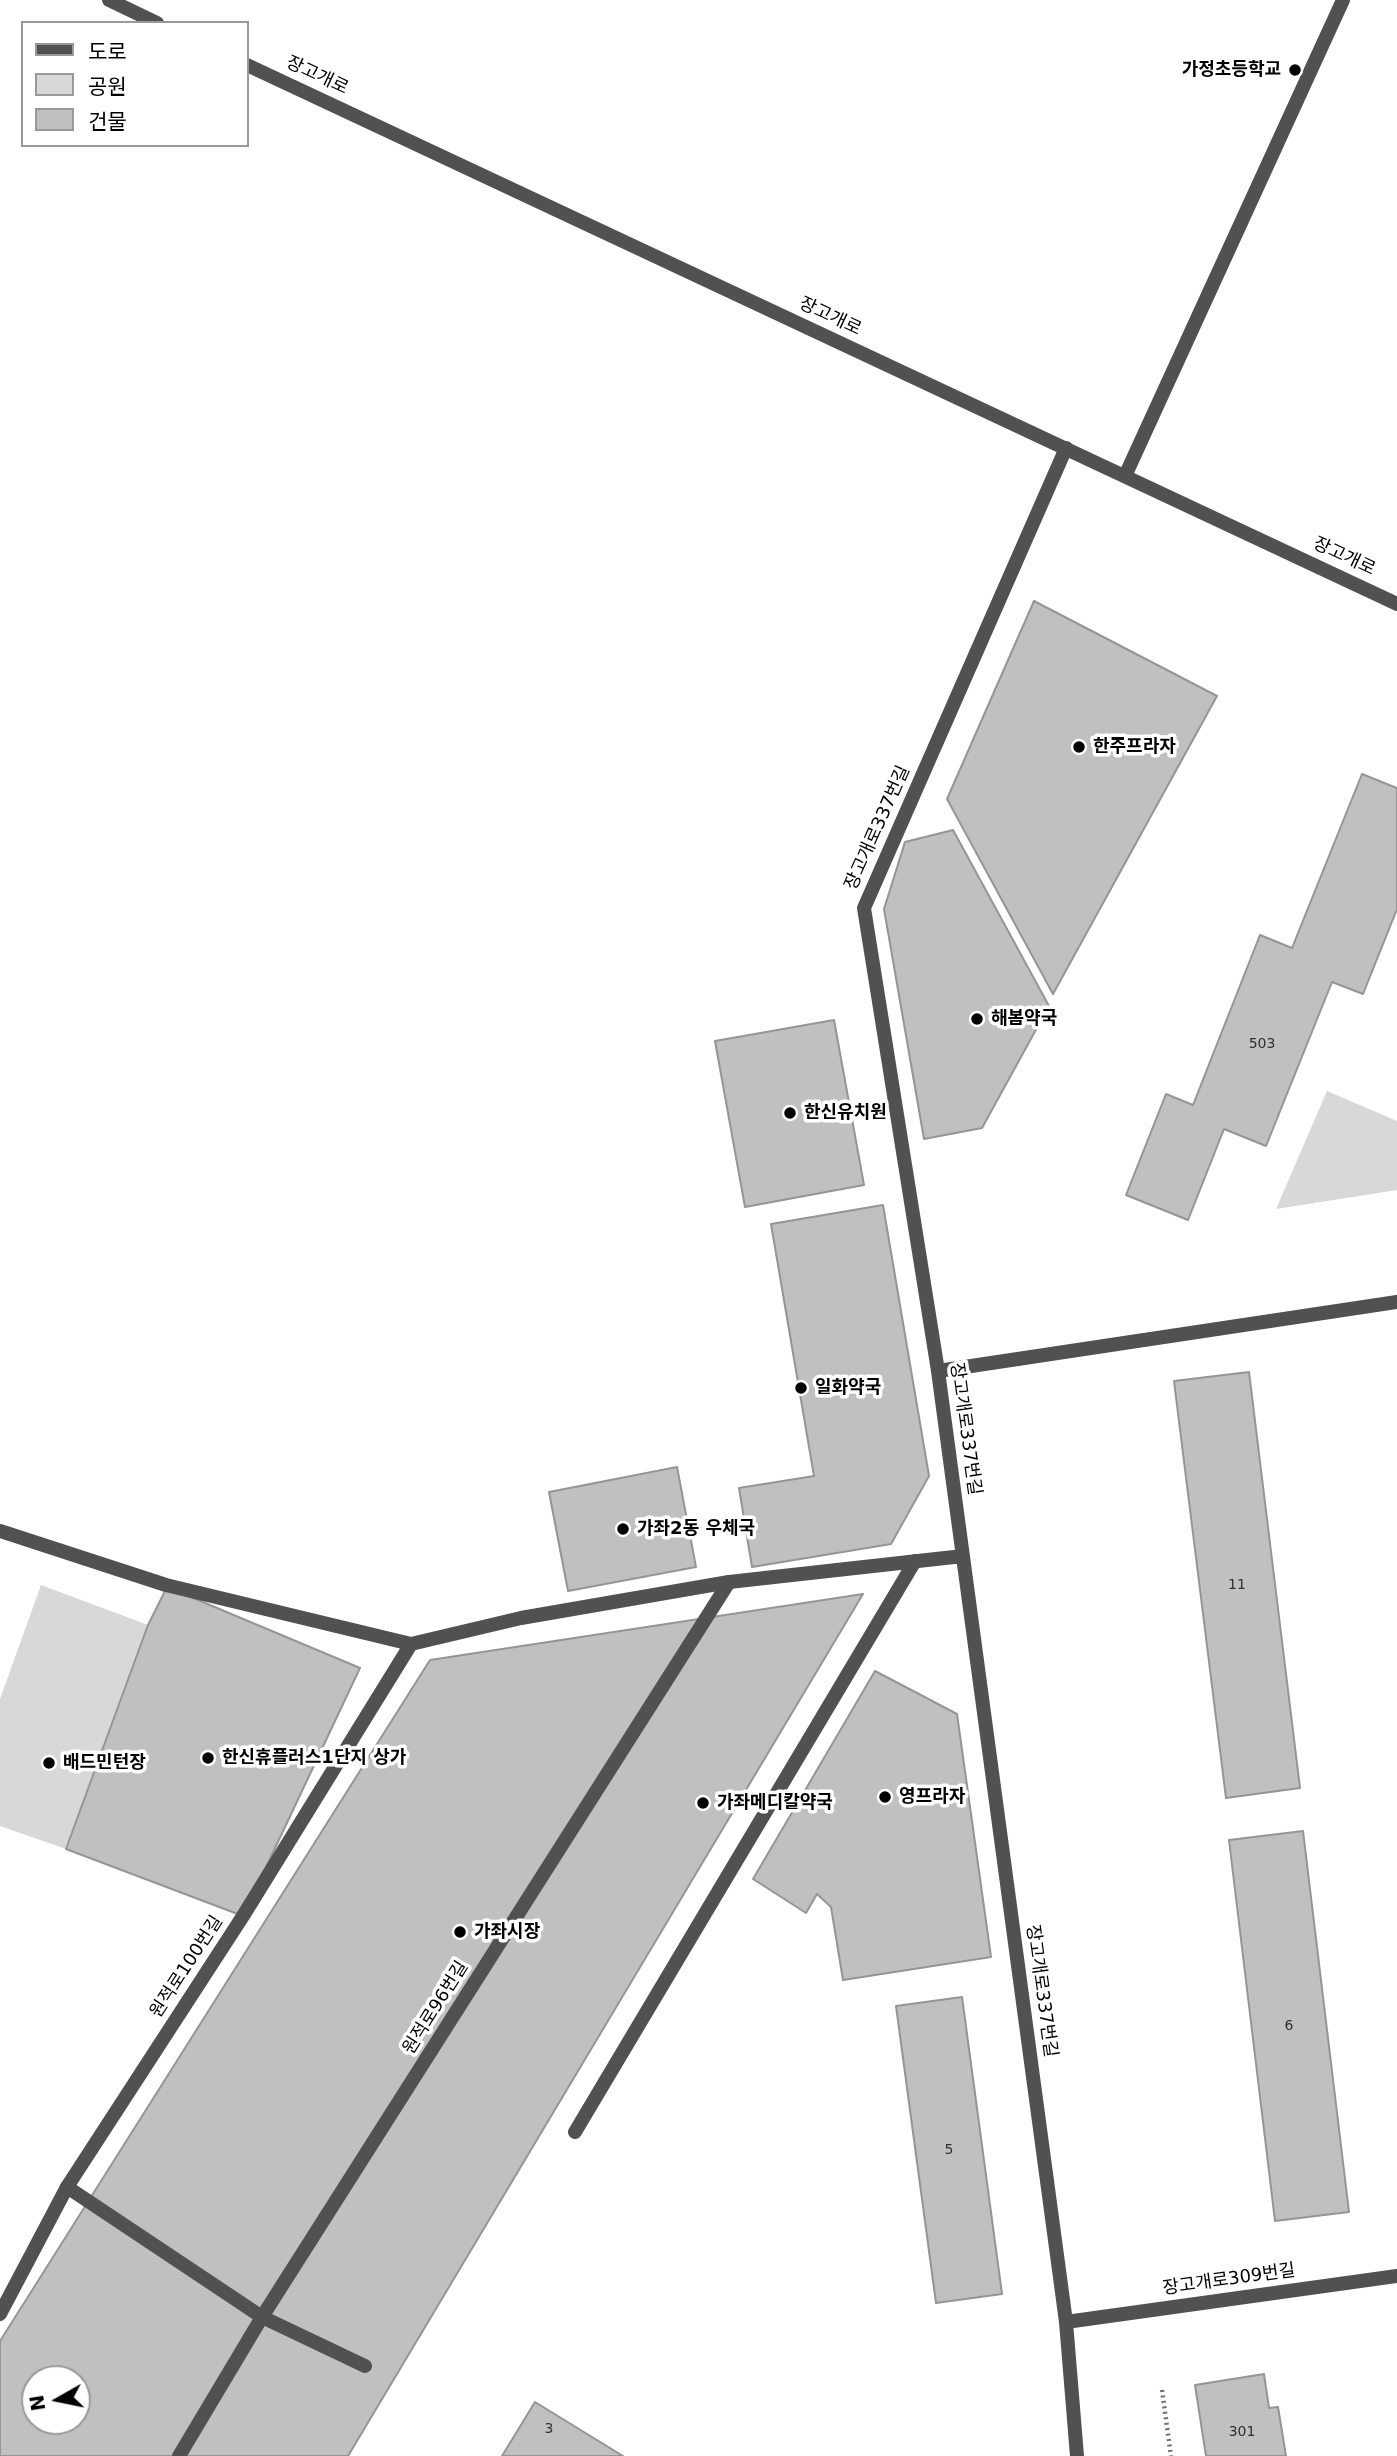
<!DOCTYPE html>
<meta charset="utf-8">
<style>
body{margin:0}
#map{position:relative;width:1397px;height:2456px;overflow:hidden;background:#fff;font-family:"DejaVu Sans","Noto Sans KR",sans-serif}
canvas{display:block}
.legend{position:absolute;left:21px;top:21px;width:228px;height:126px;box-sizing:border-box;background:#fff;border:2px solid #999;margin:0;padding:9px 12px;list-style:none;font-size:21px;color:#000}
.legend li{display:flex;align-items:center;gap:14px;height:35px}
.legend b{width:35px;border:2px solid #999}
.north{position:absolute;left:21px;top:2365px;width:70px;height:70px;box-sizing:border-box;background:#fff;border:2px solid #999;border-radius:50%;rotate:261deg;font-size:19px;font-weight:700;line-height:28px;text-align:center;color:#000}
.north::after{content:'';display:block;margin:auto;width:24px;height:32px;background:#000;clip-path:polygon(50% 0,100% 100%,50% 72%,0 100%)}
</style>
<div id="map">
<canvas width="1397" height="2456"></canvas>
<ul class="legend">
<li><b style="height:9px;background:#515151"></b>도로</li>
<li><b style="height:19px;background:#d8d8d8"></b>공원</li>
<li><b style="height:19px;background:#c0c0c0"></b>건물</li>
</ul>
<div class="north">N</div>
</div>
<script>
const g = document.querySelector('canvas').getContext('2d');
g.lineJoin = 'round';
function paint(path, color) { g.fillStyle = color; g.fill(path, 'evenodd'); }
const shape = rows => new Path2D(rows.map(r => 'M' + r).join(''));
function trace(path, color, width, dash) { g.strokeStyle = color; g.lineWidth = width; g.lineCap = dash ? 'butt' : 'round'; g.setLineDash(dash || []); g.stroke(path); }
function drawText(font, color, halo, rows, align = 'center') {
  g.font = font + ' "DejaVu Sans","Noto Sans KR",sans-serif'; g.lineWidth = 7; g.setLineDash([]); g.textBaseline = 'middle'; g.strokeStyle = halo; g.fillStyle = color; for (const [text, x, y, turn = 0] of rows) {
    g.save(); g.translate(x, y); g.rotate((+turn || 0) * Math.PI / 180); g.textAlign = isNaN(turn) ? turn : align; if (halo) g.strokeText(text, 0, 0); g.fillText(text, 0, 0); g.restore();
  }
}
paint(shape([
 [1327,1091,1397,1121,1397,1190,1276,1209],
 [41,1585,148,1625,66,1849,0,1826,0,1699]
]), '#d8d8d8');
const building = shape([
 [1034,601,1217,696,1053,994,947,799,1034,601],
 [1362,774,1397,788,1397,909,1363,994,1332,982,1266,1146,1224,1129,1188,1220,1126,1195,1166,1094,1193,1105,1260,935,1292,948,1362,774],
 [953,830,1049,1006,982,1128,924,1139,884,909,905,842,953,830],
 [834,1020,864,1185,745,1207,715,1041,834,1020],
 [883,1205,929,1476,891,1544,752,1567,739,1488,814,1476,771,1224,883,1205],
 [1249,1372,1300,1788,1226,1798,1174,1381,1249,1372],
 [677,1467,696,1567,568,1591,549,1492,677,1467],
 [167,1587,360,1668,243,1916,66,1849,148,1625,167,1587],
 [863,1594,348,2456,0,2456,0,2341,430,1660,863,1594],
 [35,2379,77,2379,77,2421,35,2421,35,2379],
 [875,1671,957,1714,991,1957,843,1980,831,1907,817,1894,806,1913,753,1879,875,1671],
 [1303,1831,1349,2212,1275,2221,1229,1840,1303,1831],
 [962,1997,1002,2294,936,2303,896,2006,962,1997],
 [1264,2374,1269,2408,1278,2407,1286,2456,1206,2456,1195,2385,1264,2374],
 [535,2402,623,2456,502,2456,535,2402]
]);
paint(building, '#c0c0c0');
trace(building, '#959595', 2);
trace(shape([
 [1162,2390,1171,2456]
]), '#737373', 4.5, [2, 3.5]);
trace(shape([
 [1125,476,1343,0],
 [575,2132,915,1561]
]), '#515151', 14);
trace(shape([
 [67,2187,262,2317,365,2366],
 [179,2456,262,2317,729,1582]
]), '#515151', 14);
trace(shape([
 [1066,448,864,908,938,1371,1066,2322,1077,2456],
 [938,1371,1397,1302],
 [0,1531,166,1585,411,1644,521,1618,729,1582,963,1556],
 [0,2314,67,2187,243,1916,411,1644],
 [1066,2322,1397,2276]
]), '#515151', 14);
trace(shape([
 [109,0,157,23],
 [247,65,1397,604]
]), '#515151', 14);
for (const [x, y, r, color] of [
 [1295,70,7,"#000"],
 [1079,747,7,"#000"],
 [977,1019,7,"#000"],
 [790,1113,7,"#000"],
 [801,1388,7,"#000"],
 [623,1529,7,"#000"],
 [208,1758,7,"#000"],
 [49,1763,7,"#000"],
 [885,1797,7,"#000"],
 [703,1803,7,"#000"],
 [460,1932,7,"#000"]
]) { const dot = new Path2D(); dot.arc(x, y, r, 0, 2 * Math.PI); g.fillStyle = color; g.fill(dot); trace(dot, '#fff', 2.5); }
drawText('14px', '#303030', null, [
 ["503",1262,1044],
 ["11",1237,1585],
 ["6",1289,2026],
 ["5",949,2150],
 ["3",549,2429],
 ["301",1242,2432]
]);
drawText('bold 18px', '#000', '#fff', [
 ["가정초등학교",1281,70,"right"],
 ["한주프라자",1093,747],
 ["해봄약국",991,1019],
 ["한신유치원",804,1113],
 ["일화약국",815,1388],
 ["가좌2동 우체국",637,1529],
 ["한신휴플러스1단지 상가",222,1758],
 ["배드민턴장",63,1763],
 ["영프라자",899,1797],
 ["가좌메디칼약국",717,1803],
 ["가좌시장",474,1932]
], 'left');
drawText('18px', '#000', '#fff', [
 ["장고개로",317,76,25],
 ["장고개로",830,317,25],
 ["장고개로",1344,557,25],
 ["장고개로337번길",878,828,-66],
 ["장고개로337번길",965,1429,82],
 ["원적로100번길",187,1967,-57],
 ["장고개로337번길",1041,1991,82],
 ["원적로96번길",436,2008,-58],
 ["장고개로309번길",1229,2280,-8]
]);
</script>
